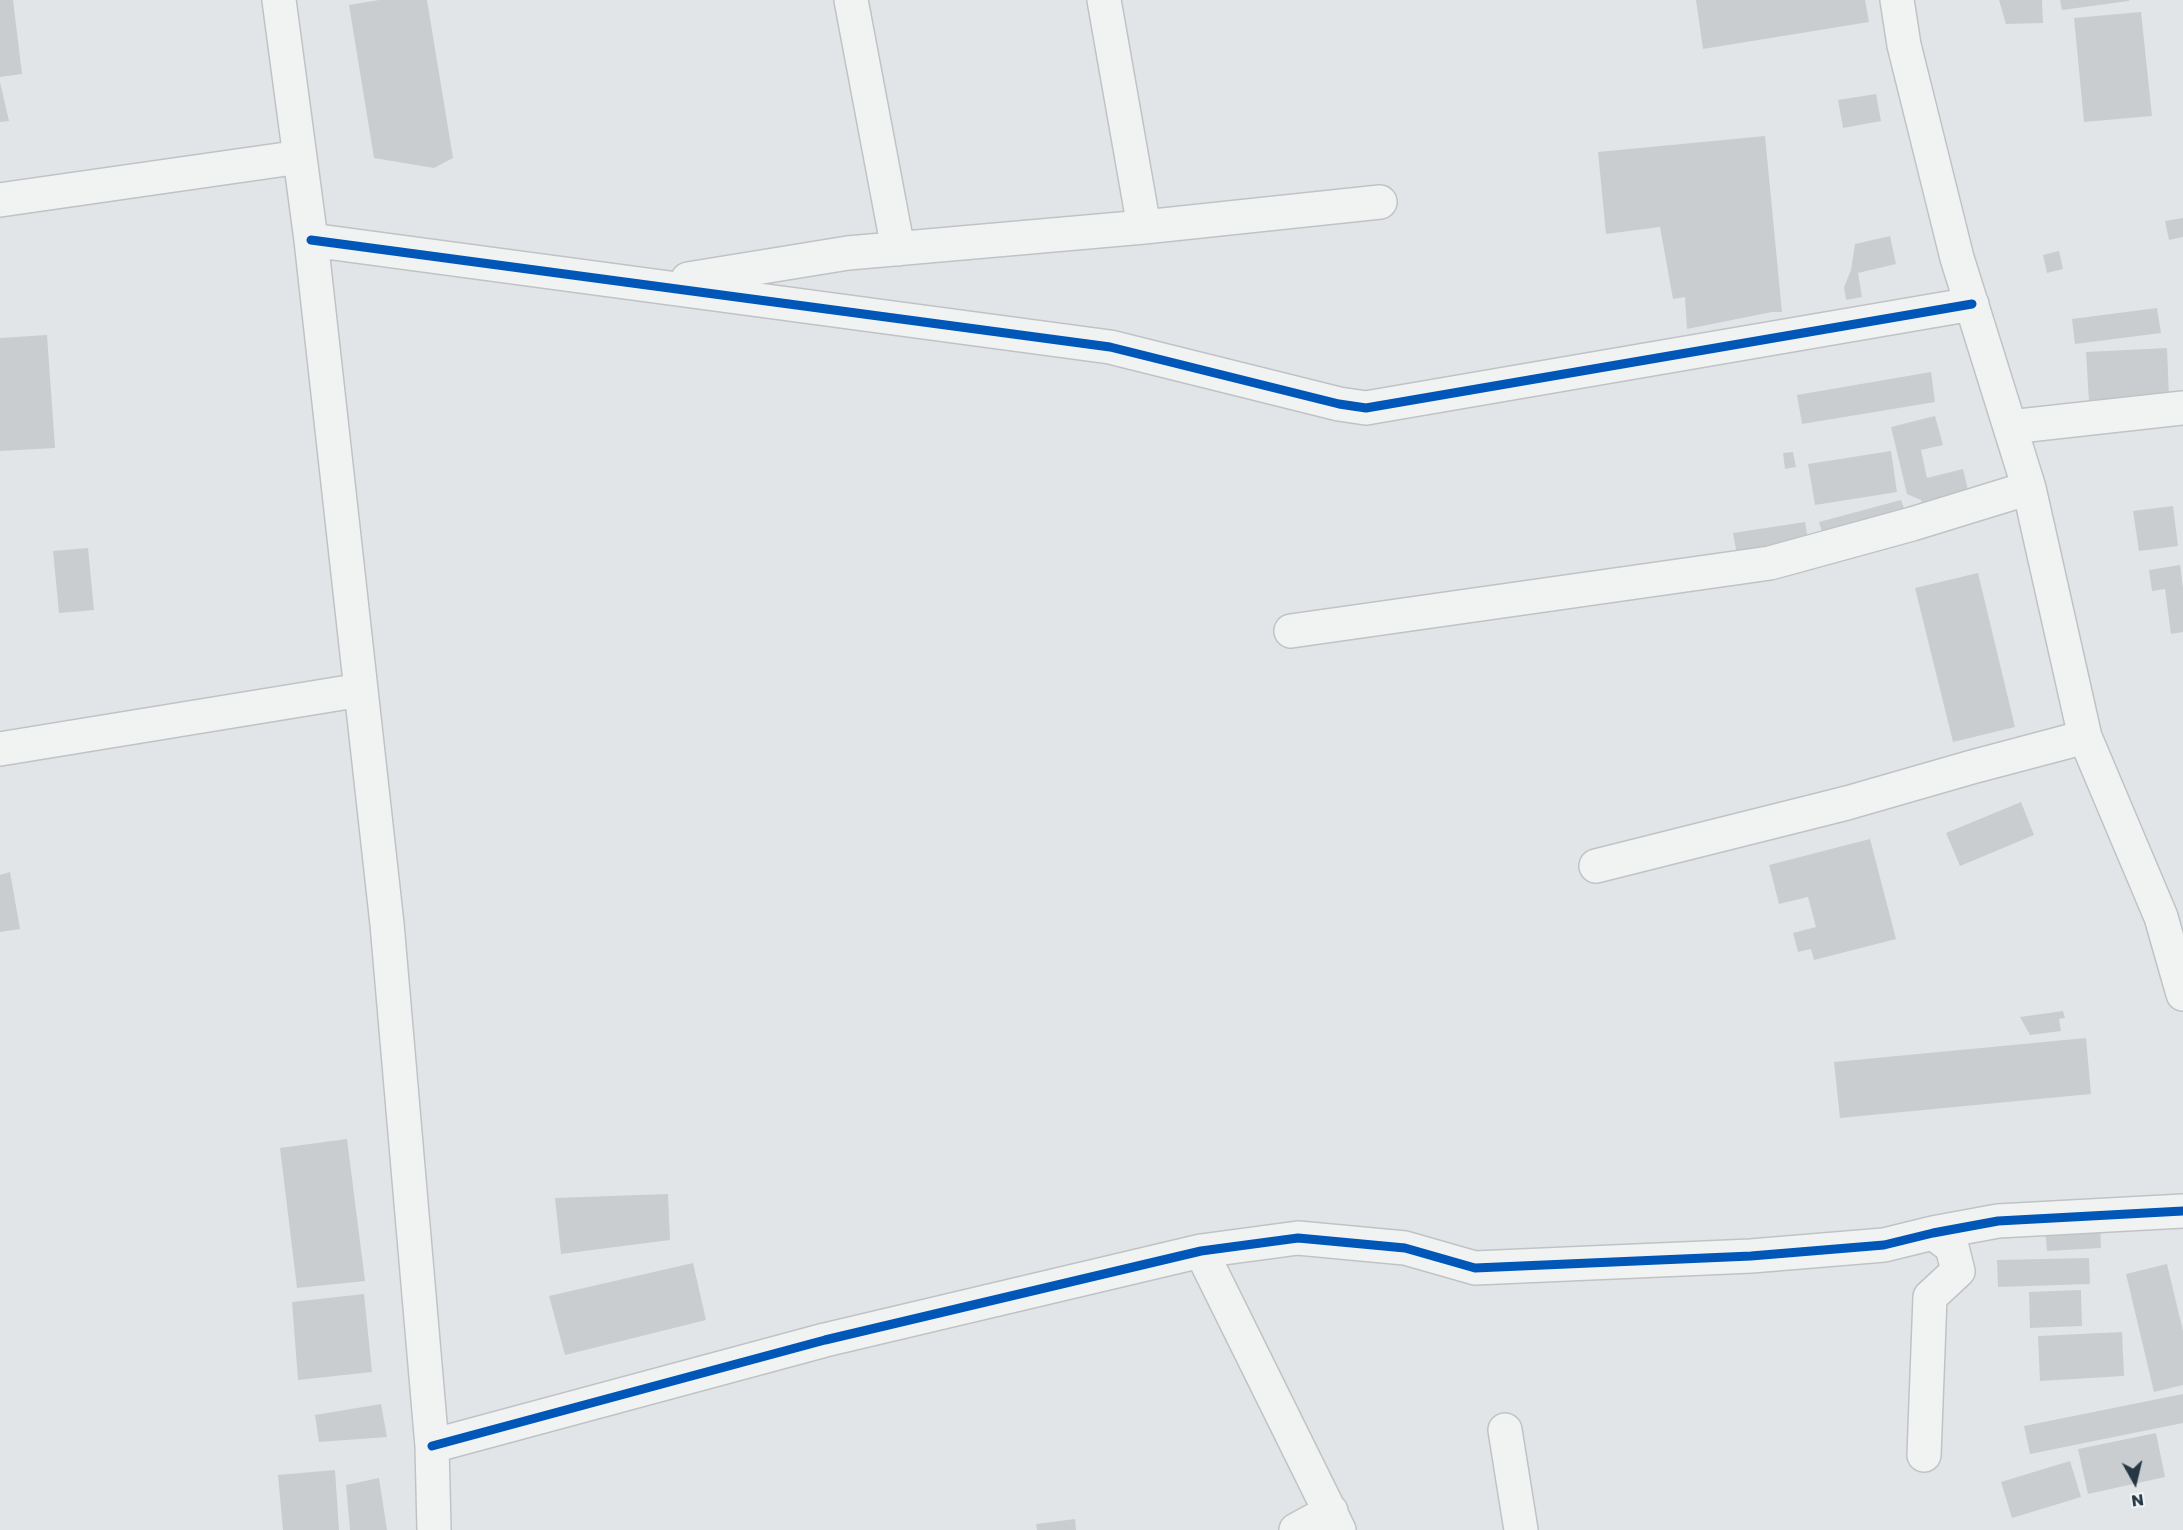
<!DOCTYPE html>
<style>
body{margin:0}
#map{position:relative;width:2183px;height:1530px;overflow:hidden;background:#e2e5e7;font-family:Poppins,sans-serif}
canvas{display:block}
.north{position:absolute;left:2105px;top:1452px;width:60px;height:60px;-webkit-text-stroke:4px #eef4f7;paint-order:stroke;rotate:172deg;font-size:16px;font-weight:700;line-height:24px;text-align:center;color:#263642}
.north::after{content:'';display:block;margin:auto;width:21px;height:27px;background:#263642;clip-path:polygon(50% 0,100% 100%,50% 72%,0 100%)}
</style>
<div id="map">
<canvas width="2183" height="1530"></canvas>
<div class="north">N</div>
</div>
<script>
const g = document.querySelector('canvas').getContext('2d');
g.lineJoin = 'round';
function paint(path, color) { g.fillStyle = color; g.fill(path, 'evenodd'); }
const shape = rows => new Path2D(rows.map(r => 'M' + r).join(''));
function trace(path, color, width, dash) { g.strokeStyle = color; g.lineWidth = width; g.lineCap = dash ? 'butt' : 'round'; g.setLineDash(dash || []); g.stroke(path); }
paint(shape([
 [0,0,13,0,22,74,0,77],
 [379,0,427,0,453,158,434,168,374,158,349,5],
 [1696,0,1865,0,1869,22,1703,49],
 [1999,0,2042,0,2043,23,2006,24],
 [2060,0,2129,0,2129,1,2062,10],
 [2141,12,2152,116,2084,122,2074,18],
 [0,82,9,121,0,122],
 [1876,94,1881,121,1843,128,1838,100],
 [1765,136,1782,312,1772,312,1687,329,1685,297,1673,299,1660,227,1606,234,1598,152],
 [2183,218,2183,237,2169,240,2165,221],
 [1890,236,1896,264,1858,273,1862,297,1846,300,1844,287,1851,270,1855,244],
 [2059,251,2063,269,2047,273,2043,255],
 [2157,308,2161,333,2075,344,2072,319],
 [47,335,55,448,0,451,0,338],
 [2167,348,2169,398,2089,402,2086,352],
 [1931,372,1935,402,1802,424,1797,395],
 [1935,416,1943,445,1921,450,1927,478,1963,469,1970,499,1924,511,1921,500,1907,494,1891,427],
 [1891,451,1897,492,1815,505,1808,464],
 [1793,452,1796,467,1785,469,1783,453],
 [1901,500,1907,516,1825,542,1819,522],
 [2173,506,2178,546,2139,551,2133,511],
 [1805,522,1809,544,1737,555,1733,533],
 [88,548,94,610,59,613,53,551],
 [2180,565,2183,588,2183,632,2171,634,2165,589,2152,591,2149,570],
 [1978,573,2015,727,1953,742,1915,588],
 [2021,802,2034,835,1960,866,1946,833],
 [1870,839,1896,939,1814,960,1811,949,1798,952,1793,933,1816,927,1808,897,1779,904,1769,865],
 [10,872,20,929,0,932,0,875],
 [2063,1011,2065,1018,2059,1019,2061,1031,2030,1035,2020,1017],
 [2086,1038,2091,1094,1840,1118,1834,1062],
 [347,1139,365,1281,297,1288,280,1148],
 [668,1194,670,1240,561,1254,555,1198],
 [2100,1225,2101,1248,2047,1251,2045,1227],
 [2089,1258,2090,1284,1998,1287,1997,1260],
 [693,1263,706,1320,565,1355,549,1296],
 [2167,1264,2183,1331,2183,1385,2154,1392,2126,1274],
 [2081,1290,2082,1326,2030,1328,2029,1292],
 [364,1294,372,1372,298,1380,292,1302],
 [2122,1332,2124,1376,2040,1381,2038,1336],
 [2183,1394,2183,1423,2030,1454,2024,1426],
 [381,1404,387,1437,319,1442,315,1415],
 [2156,1433,2165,1477,2088,1494,2078,1449],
 [2070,1461,2081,1497,2012,1518,2001,1482],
 [335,1470,339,1530,283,1530,278,1475],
 [379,1478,387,1530,350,1530,346,1485],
 [1075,1519,1076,1530,1037,1530,1036,1524]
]), '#cacdcf');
const minor = shape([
 [279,0,311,240,387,924,432,1446,434,1530],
 [851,0,898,249],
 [1104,0,1144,227],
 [1897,0,1904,45,1957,258,2029,488,2085,737,2161,917,2183,994],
 [0,200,300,157],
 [311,240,1110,347,1339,404,1366,408,1972,304],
 [688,279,848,253,1144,227,1380,202],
 [2010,427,2183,408],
 [1291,631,1770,563,1912,524,2029,488],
 [0,749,361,690],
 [1596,866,1847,803,1972,767,2085,737],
 [1201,1251,1339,1530],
 [1505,1430,1521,1530],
 [432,1446,825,1340,1201,1251,1298,1238,1405,1248,1475,1268,1751,1256,1884,1245,1933,1233,1998,1221,2183,1211],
 [1924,1455,1930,1297,1958,1271,1952,1247,1933,1233],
 [1296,1530,1331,1511]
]);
trace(minor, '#c0c3c5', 36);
trace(minor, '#f1f3f3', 33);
trace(shape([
 [311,240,1110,347,1339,404,1366,408,1972,304],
 [432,1446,825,1340,1201,1251,1298,1238,1405,1248,1475,1268,1751,1256,1884,1245,1933,1233,1998,1221,2183,1211]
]), '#0057b8', 9);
</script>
